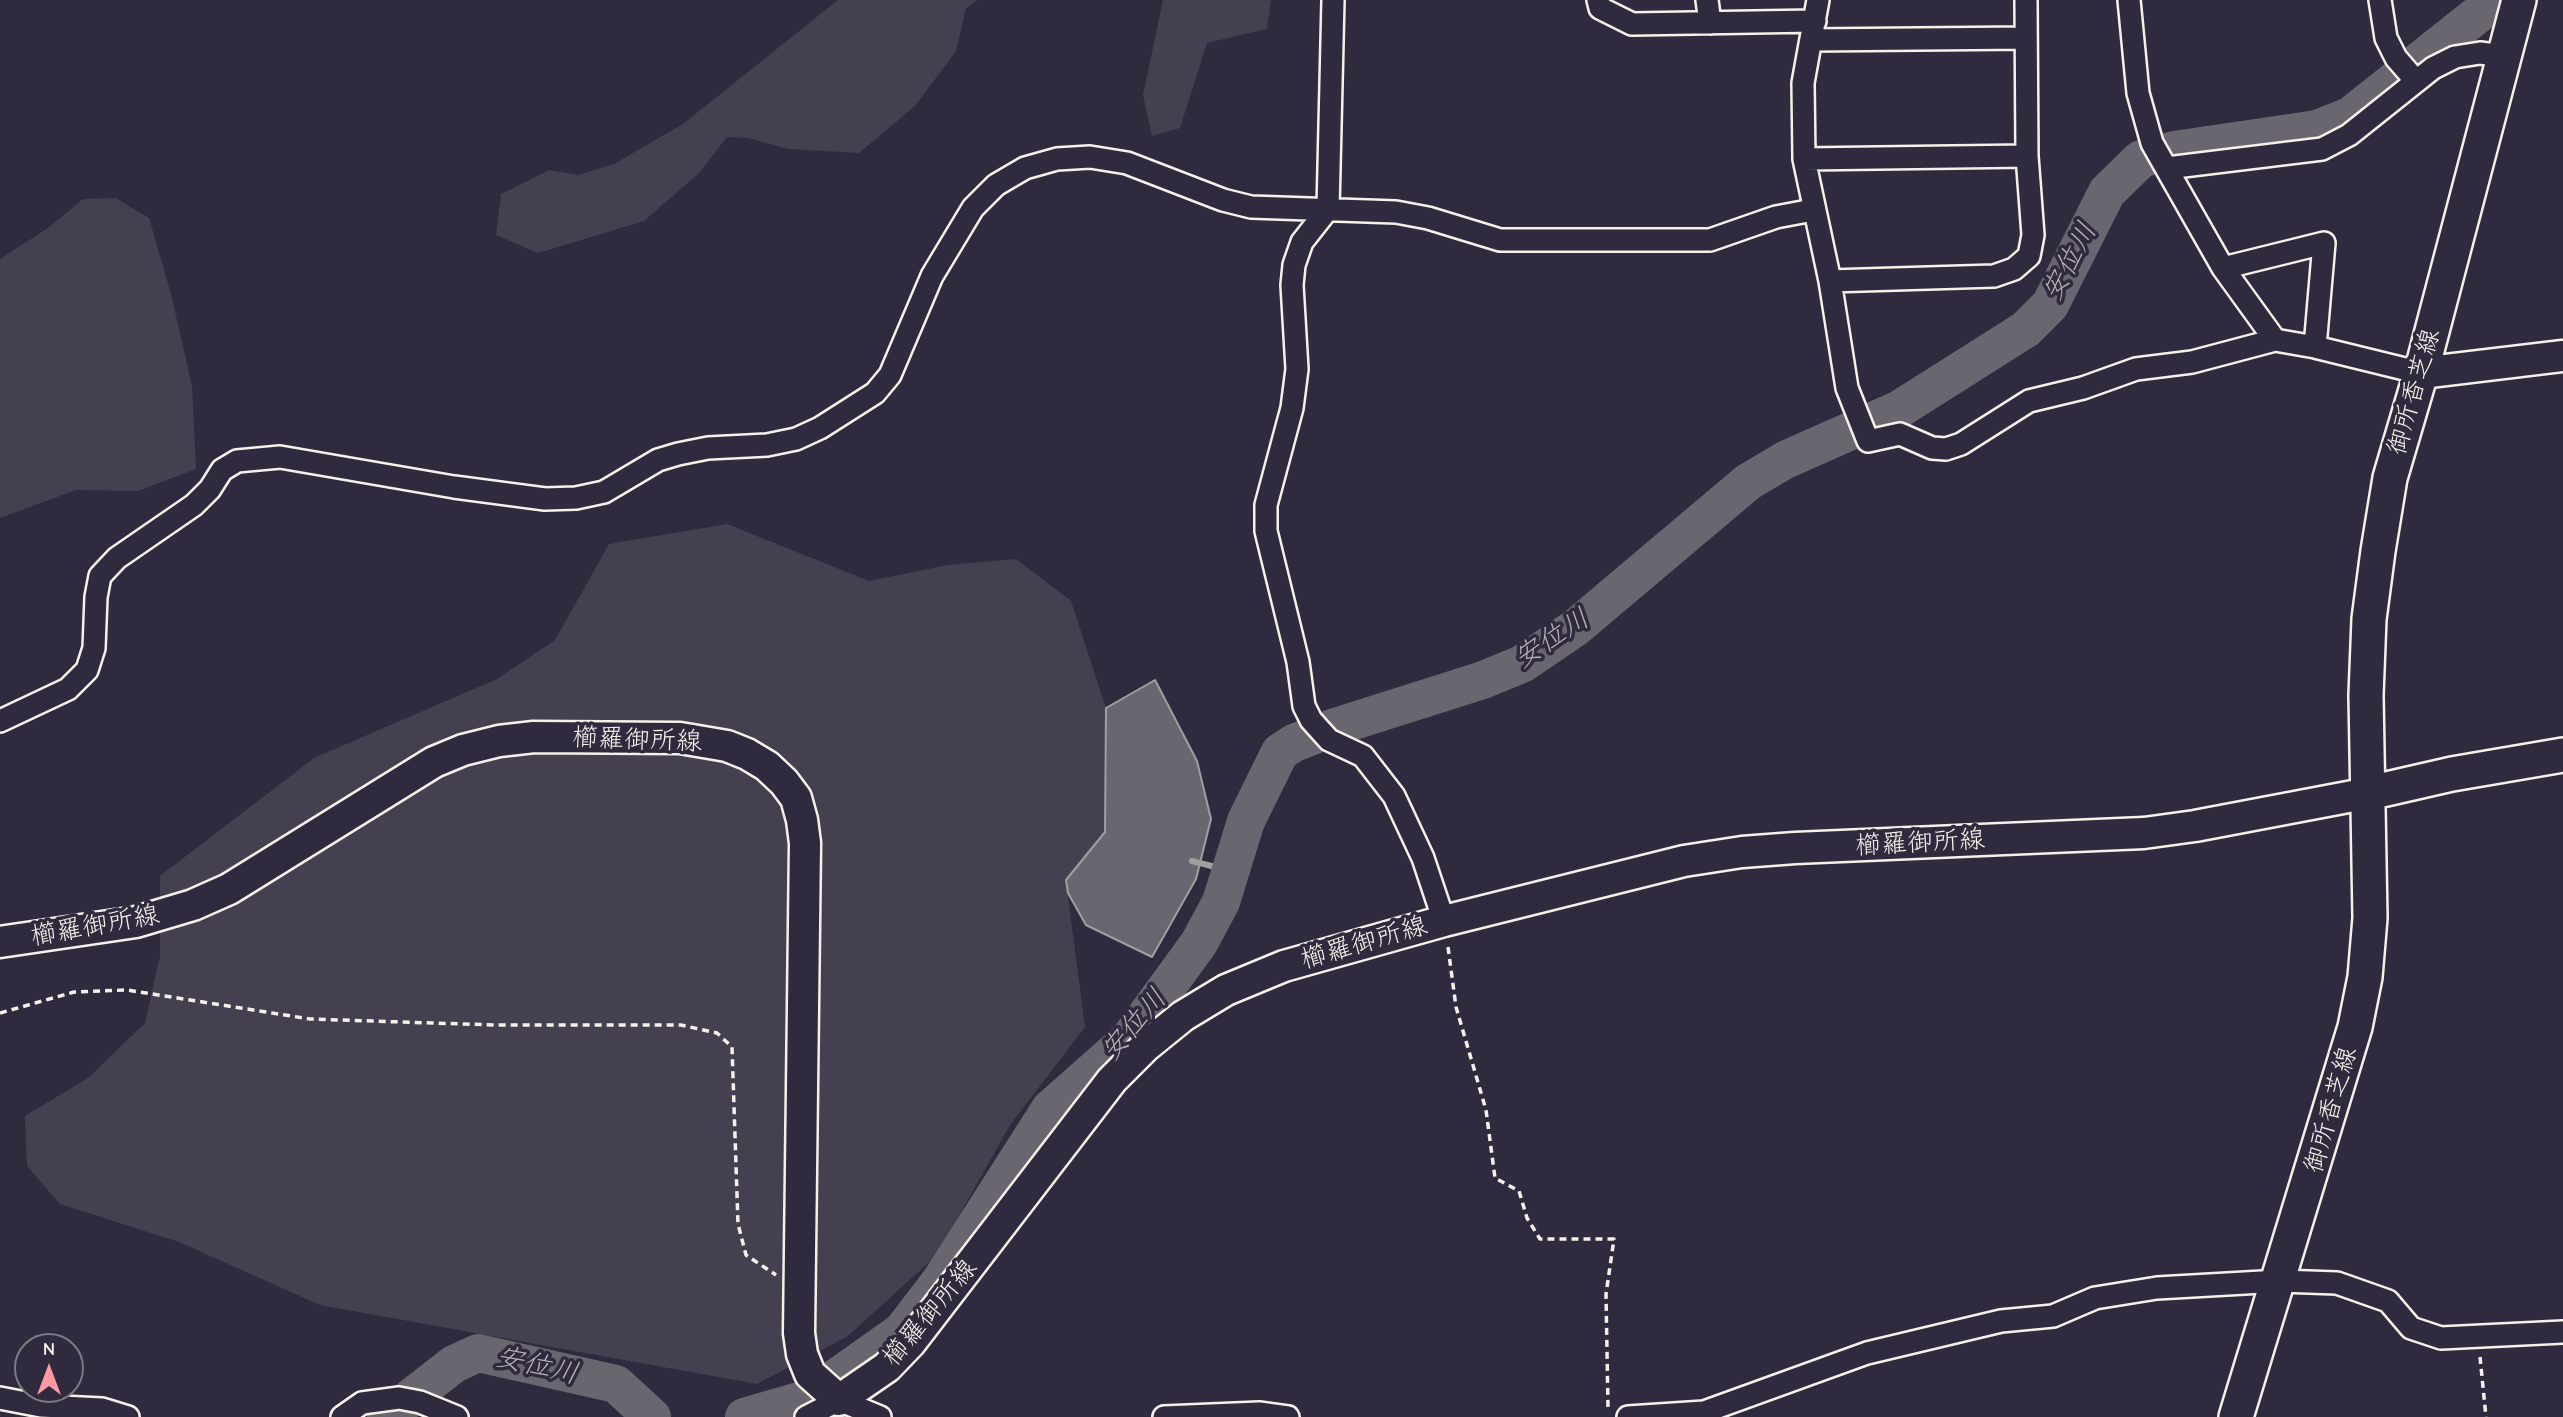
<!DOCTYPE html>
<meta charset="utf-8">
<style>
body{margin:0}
#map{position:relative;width:2563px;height:1417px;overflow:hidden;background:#2f2a3d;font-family:"Comic Neue",sans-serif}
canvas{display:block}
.north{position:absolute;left:14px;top:1333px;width:70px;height:70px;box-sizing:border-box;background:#2f2a3d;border:2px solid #7e7a81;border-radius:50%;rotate:0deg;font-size:19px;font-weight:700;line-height:28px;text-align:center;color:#f4f1e8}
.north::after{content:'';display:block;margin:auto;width:24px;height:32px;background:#ff9aa2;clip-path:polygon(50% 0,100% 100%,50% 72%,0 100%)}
</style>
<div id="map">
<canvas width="2563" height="1417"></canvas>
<div class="north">N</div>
</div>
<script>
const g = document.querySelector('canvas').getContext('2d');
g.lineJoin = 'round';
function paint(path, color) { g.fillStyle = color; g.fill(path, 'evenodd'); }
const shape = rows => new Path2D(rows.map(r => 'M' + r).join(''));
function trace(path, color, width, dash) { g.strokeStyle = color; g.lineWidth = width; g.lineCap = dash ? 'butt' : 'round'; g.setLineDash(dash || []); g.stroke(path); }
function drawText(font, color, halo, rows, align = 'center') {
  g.font = font + ' "Comic Neue","Klee One",sans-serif'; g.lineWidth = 7; g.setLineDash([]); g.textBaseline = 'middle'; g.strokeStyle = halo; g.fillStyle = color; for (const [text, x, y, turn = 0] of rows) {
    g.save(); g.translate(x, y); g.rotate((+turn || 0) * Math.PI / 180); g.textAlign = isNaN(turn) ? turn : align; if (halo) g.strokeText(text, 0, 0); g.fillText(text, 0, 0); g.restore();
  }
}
paint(shape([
 [838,0,978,0,966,8,956,51,915,106,859,153,788,149,748,138,727,137,699,173,644,221,538,253,496,235,501,194,549,170,579,175,614,164,683,124],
 [1163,0,1271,0,1267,29,1207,43,1180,128,1152,136,1143,95],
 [116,198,149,218,171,294,192,386,196,469,138,491,76,490,0,518,0,259,48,228,83,199],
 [727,524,869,581,948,565,1016,559,1071,601,1106,708,1105,832,1066,881,1085,1027,1010,1125,937,1255,848,1336,757,1384,320,1305,179,1242,60,1204,27,1166,25,1116,88,1078,145,1023,160,956,160,876,314,758,497,679,555,640,609,544]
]), '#454050');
const water = shape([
 [1155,680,1197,761,1211,819,1196,879,1152,957,1086,925,1068,893,1066,880,1105,832,1106,708,1155,680]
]);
paint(water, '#6a6670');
trace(water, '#a19ea0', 2);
trace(shape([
 [1192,861,1231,871]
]), '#a19ea0', 6);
trace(shape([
 [386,1417,454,1364,478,1353,616,1384,652,1417],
 [744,1417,806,1399,902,1331,941,1280,1050,1109,1129,1039,1199,943,1221,902,1246,821,1280,752,1294,743,1335,727,1483,680,1522,664,1575,628,1748,482,1785,460,1898,410,2026,329,2050,305,2107,192,2141,159,2174,150,2317,129,2350,116,2496,0]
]), '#6a6670', 38);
const street = shape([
 [1333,0,1328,209,1302,242,1294,265,1292,285,1297,369,1292,408,1266,505,1266,531,1298,662,1304,706,1311,720,1329,740,1363,756,1394,796,1423,858,1444,921],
 [1598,0,1600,8,1632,24,1815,21],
 [1707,0,1710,23],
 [1818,0,1803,83,1804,159,1830,281,1847,388,1868,441,1900,434,1932,448,1946,449,1961,444,2029,401,2083,388,2136,369,2192,362,2275,340,2315,347,2421,373],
 [2129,0,2138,93,2152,143,2223,268,2275,340],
 [2380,0,2386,38,2396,58,2416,81],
 [1811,40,2026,38],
 [1804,159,2027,156],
 [2167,168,2322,149,2349,135,2433,68,2455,57,2480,53,2504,56],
 [2223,268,2324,243,2315,347],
 [1830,281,1994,276,2014,269,2029,256,2033,235,2027,156,2026,0],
 [0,721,68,689,87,670,94,648,96,597,100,576,117,558,194,505,210,489,222,470,237,461,280,457,454,487,545,499,576,498,604,492,658,460,678,454,708,448,767,445,796,439,820,428,875,393,890,375,932,276,973,208,996,185,1025,168,1057,159,1090,157,1127,163,1223,200,1251,207,1396,212,1428,218,1500,240,1710,240,1776,217,1813,210],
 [0,1398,41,1406,102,1409,128,1417],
 [342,1417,362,1403,399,1398,420,1402,457,1417],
 [806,1417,839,1400,880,1417],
 [1164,1417,1259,1413,1288,1417],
 [1628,1417,1704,1412,1867,1353,2001,1321,2053,1316,2095,1298,2157,1288,2280,1281,2337,1283,2388,1301,2411,1328,2441,1338,2563,1332]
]);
const secondary = shape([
 [2421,373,2563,356],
 [0,942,136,922,193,905,229,889,434,762,463,750,499,741,534,737,680,738,727,746,747,754,767,766,784,782,796,798,802,820,805,843,799,1333,802,1354,810,1374,839,1400,887,1367,910,1343,1112,1080,1146,1046,1183,1016,1226,990,1284,966,1444,921,1684,861,1742,852,1795,848,2144,833,2195,826,2369,793]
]);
const primary = shape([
 [2369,793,2452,774,2563,755],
 [2236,1417,2355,1027,2365,977,2370,918,2366,695,2369,619,2378,551,2390,478,2421,373,2519,0]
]);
trace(street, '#f4f1e8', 26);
trace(secondary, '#f4f1e8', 35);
trace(primary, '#f4f1e8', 38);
trace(shape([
 [1448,947,1456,1007,1486,1110,1495,1178,1519,1191,1527,1218,1540,1239,1614,1239,1606,1294,1608,1407],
 [0,1013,74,992,127,990,310,1019,494,1025,681,1025,717,1033,732,1047,738,1224,746,1255,776,1275],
 [2480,1357,2486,1417]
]), '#f4f1e8', 3.5, [7, 5]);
trace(street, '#2f2a3d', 21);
trace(secondary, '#2f2a3d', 30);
trace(primary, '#2f2a3d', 33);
drawText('26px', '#f4f1e8', '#2f2a3d', [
 ["御所香芝線",2414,392,-74],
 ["櫛羅御所線",637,740,2],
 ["櫛羅御所線",1920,843,-3],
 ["櫛羅御所線",95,926,-10],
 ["櫛羅御所線",1364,943,-16],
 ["御所香芝線",2331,1110,-74],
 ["櫛羅御所線",930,1313,-50]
]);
drawText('italic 28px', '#b6b2b2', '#2f2a3d', [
 ["安位川",2070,262,-62],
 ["安位川",1552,639,-33],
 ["安位川",1134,1025,-49],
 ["安位川",537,1366,13]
]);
</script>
